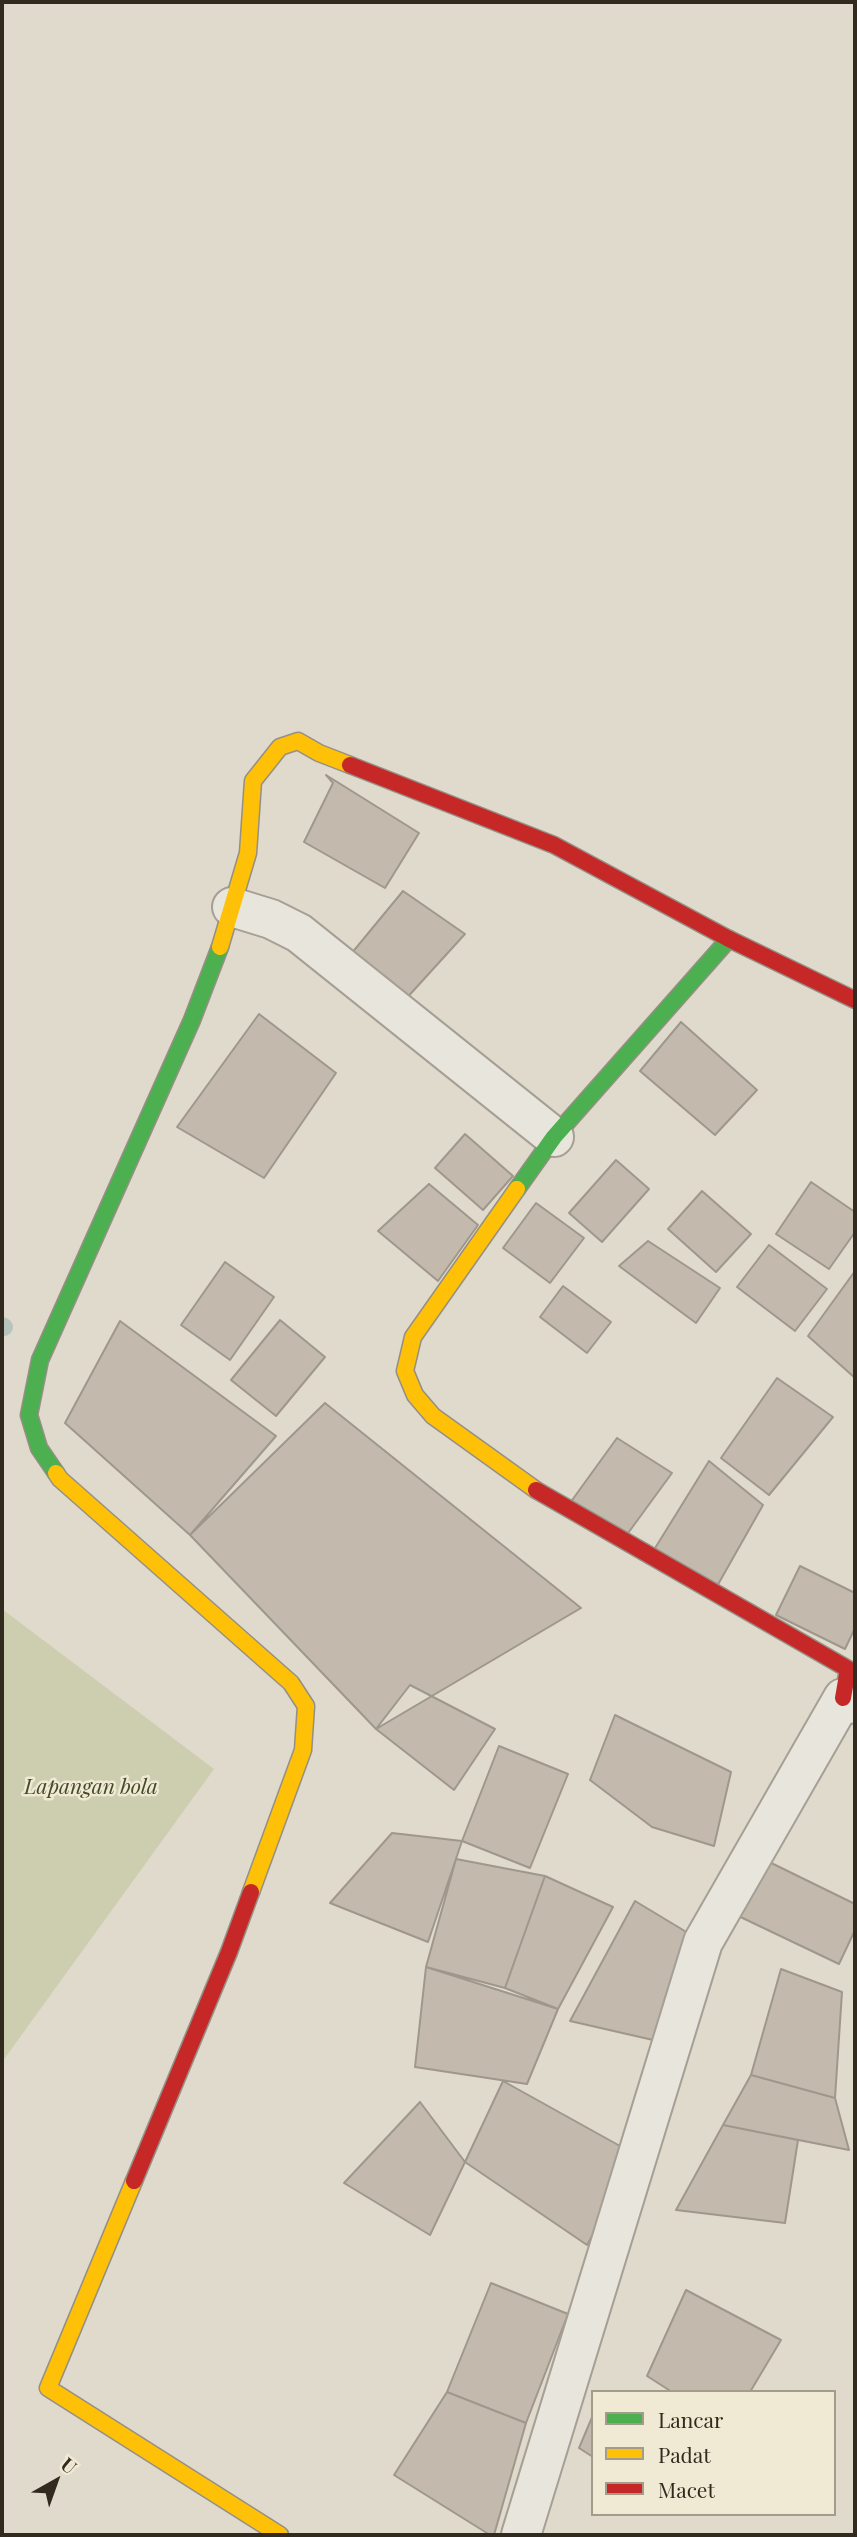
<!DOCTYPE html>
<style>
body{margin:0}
#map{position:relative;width:857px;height:2537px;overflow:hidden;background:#e0dacc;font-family:"Playfair Display",serif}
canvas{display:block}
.frame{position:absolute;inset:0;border:4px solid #32291f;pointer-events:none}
.legend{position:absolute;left:591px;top:2390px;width:245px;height:126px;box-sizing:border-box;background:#f0e9d3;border:2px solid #a49c8b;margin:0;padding:9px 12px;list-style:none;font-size:21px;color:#32291f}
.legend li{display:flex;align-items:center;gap:14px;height:35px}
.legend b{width:35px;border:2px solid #a49c8b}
.north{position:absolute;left:21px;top:2446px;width:70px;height:70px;-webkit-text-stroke:5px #f0e9d3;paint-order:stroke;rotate:40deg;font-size:19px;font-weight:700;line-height:28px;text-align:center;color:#32291f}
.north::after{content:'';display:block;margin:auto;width:24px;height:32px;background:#32291f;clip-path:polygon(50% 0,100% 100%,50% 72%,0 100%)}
</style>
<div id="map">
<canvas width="857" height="2537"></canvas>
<div class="frame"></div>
<ul class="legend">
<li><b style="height:9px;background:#4caf50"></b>Lancar</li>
<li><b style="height:9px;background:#ffc107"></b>Padat</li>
<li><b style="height:9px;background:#c62828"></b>Macet</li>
</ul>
<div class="north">U</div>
</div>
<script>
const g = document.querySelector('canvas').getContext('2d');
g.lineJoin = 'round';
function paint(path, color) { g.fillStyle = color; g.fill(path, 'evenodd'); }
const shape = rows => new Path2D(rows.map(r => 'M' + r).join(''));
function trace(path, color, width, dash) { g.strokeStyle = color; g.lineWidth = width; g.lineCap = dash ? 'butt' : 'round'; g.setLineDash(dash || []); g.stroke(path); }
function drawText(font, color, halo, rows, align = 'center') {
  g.font = font + ' "Playfair Display",serif'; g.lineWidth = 5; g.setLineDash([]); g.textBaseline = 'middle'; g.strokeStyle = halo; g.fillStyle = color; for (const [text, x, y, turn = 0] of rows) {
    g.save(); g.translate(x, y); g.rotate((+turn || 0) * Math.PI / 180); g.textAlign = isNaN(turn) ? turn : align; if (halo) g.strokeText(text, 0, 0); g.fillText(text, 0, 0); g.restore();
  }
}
paint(shape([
 [2,1609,214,1769,2,2062]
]), '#cdceb0');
trace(shape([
 [2,1326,4,1327]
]), '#b7c5bd', 18);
const building = shape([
 [326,775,419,833,385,888,304,842,333,783,326,775],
 [403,891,465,934,404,1001,351,954,403,891],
 [259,1014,336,1073,264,1178,177,1127,259,1014],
 [681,1022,757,1090,715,1135,640,1071,681,1022],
 [465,1134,513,1176,483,1210,435,1168,465,1134],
 [616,1160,649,1189,602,1242,569,1213,616,1160],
 [811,1182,855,1212,855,1232,829,1269,776,1234,811,1182],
 [429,1184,478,1225,438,1281,378,1231,429,1184],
 [702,1191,751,1234,716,1272,668,1229,702,1191],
 [536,1203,584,1238,550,1283,503,1248,536,1203],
 [648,1241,720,1288,696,1323,619,1266,648,1241],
 [769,1245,827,1289,795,1331,737,1287,769,1245],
 [225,1262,274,1297,230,1360,181,1325,225,1262],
 [855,1271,855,1378,808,1336,855,1271],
 [563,1286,611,1322,587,1353,540,1317,563,1286],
 [280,1320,325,1357,276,1416,231,1380,280,1320],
 [120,1321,276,1436,190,1535,65,1423,120,1321],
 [777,1378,833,1417,769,1495,721,1458,777,1378],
 [325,1403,581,1608,376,1729,190,1535,325,1403],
 [617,1438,672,1473,623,1540,570,1503,617,1438],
 [709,1461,763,1505,716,1588,652,1553,709,1461],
 [800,1566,855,1593,855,1628,845,1649,776,1615,800,1566],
 [410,1685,495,1729,454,1790,376,1729,410,1685],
 [615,1715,731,1772,714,1846,652,1827,590,1780,615,1715],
 [499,1746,568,1774,530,1868,462,1841,499,1746],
 [392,1833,462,1841,428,1942,330,1903,392,1833],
 [757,1856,855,1904,855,1930,839,1964,730,1912,757,1856],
 [456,1859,545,1876,505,1988,426,1967,456,1859],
 [545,1876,613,1907,558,2009,505,1988,545,1876],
 [635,1901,703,1942,653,2040,570,2021,635,1901],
 [426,1967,558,2009,527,2084,415,2067,426,1967],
 [781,1969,842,1992,835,2098,751,2075,781,1969],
 [751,2075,835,2098,849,2150,723,2125,751,2075],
 [503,2081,638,2156,587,2245,465,2162,503,2081],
 [420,2102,465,2162,430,2235,344,2183,420,2102],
 [723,2125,798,2140,785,2223,676,2210,723,2125],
 [491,2283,568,2314,526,2423,447,2392,491,2283],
 [686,2290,781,2340,750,2392,672,2392,647,2376,686,2290],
 [447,2392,526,2423,494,2535,490,2535,394,2475,447,2392],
 [593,2415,593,2457,579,2448,593,2415]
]);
paint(building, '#c3baad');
trace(building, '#9f978c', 2);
const street = shape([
 [232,907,271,919,299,933,554,1137],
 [521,2535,703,1942,843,1698,855,1704]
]);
const fast = shape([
 [517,1189,554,1137,729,939],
 [56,1473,39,1448,29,1415,40,1360,192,1020,220,947]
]);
const slow = shape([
 [220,947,248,853,253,781,280,747,298,741,319,753,350,765],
 [517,1189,413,1337,405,1371,415,1395,433,1416,536,1490],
 [56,1473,60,1479,291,1683,306,1706,303,1750,251,1892],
 [134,2181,48,2388,280,2535]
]);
const jam = shape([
 [350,765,554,845,729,939,855,1000],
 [536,1490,848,1669,843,1698],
 [134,2181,229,1952,251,1892]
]);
trace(street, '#a59f95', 42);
trace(fast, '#958f85', 19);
trace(slow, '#958f85', 19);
trace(jam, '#958f85', 19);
trace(street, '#e8e5dd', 38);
trace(fast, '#4caf50', 16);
trace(slow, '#ffc107', 16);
trace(jam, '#c62828', 16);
drawText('italic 21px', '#424c28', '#f0e9d3', [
 ["Lapangan bola",91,1787]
]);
</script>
